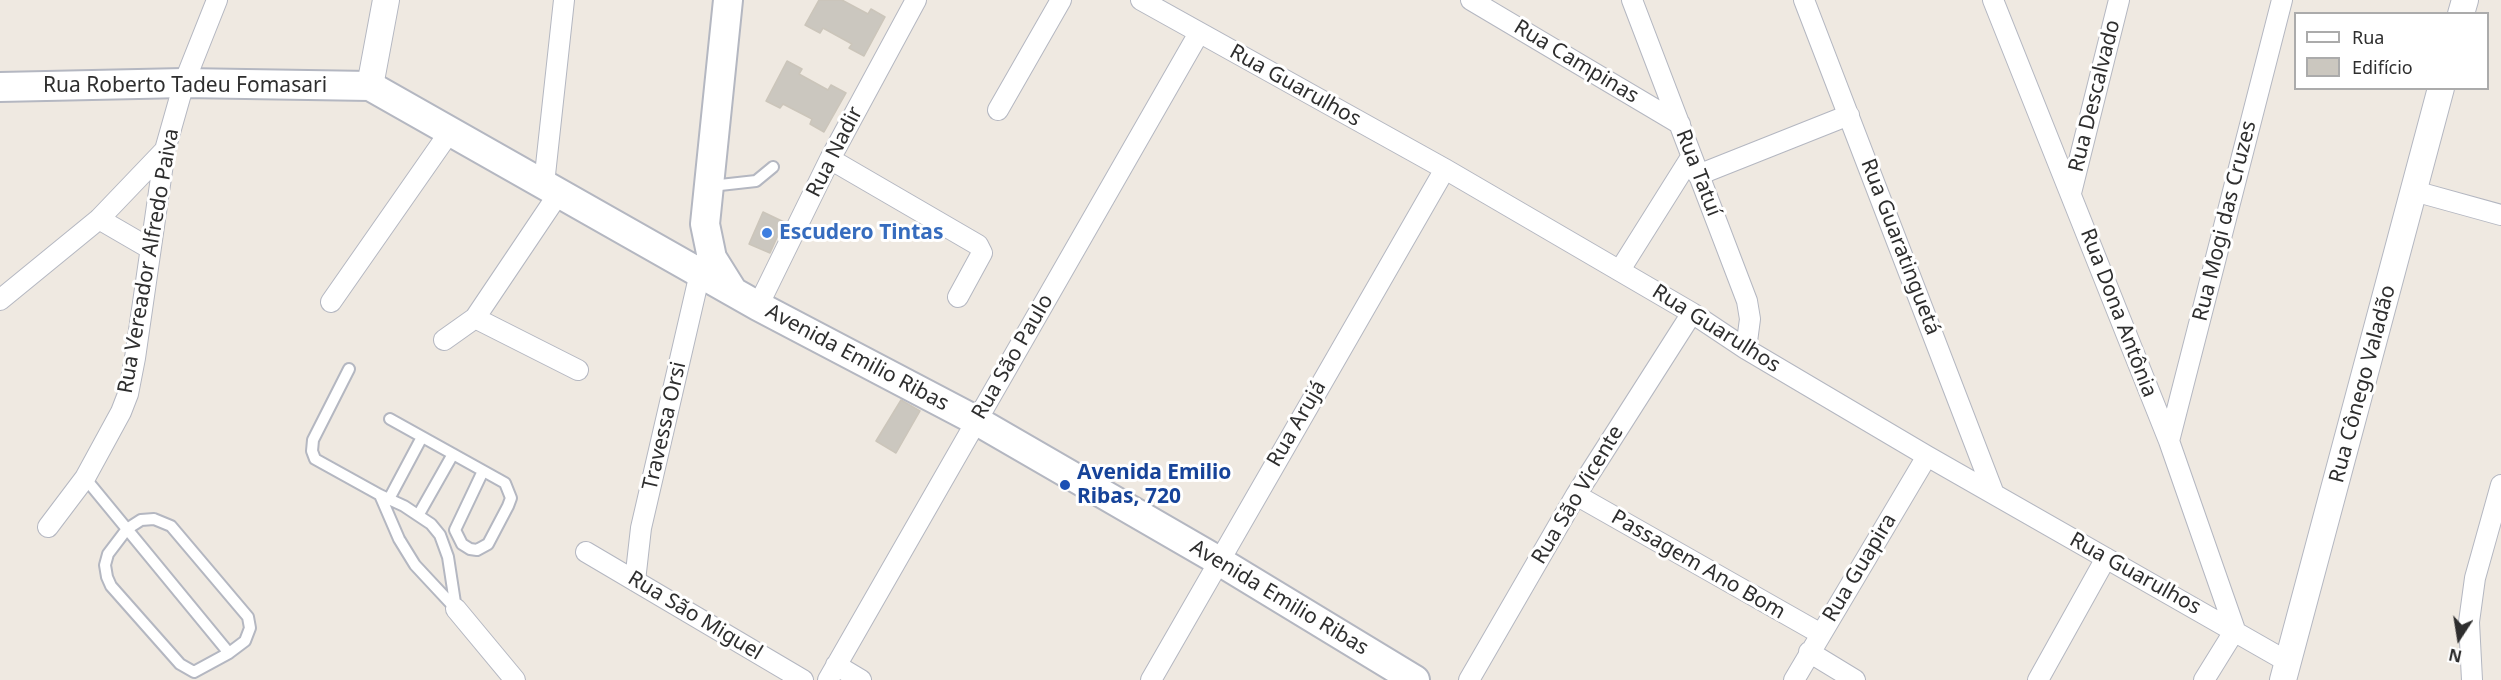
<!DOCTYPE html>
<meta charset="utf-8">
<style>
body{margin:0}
#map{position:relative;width:2501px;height:680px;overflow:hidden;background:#efe9e1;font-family:"Noto Sans",sans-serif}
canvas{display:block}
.legend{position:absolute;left:2294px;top:12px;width:195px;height:78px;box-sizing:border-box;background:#fff;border:2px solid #ababab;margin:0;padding:8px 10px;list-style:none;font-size:18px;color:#2e2e2e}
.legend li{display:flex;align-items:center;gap:12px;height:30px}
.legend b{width:30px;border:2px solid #ababab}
.north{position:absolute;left:2429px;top:608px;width:60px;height:60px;-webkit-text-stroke:4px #fff;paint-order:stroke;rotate:192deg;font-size:16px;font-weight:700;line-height:24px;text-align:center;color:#2e2e2e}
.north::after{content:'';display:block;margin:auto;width:21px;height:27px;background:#2e2e2e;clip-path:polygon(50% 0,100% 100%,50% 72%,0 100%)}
</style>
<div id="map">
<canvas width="2501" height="680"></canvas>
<ul class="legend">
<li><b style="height:8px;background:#fff"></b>Rua</li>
<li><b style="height:16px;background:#cbc7bf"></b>Edifício</li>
</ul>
<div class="north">N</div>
</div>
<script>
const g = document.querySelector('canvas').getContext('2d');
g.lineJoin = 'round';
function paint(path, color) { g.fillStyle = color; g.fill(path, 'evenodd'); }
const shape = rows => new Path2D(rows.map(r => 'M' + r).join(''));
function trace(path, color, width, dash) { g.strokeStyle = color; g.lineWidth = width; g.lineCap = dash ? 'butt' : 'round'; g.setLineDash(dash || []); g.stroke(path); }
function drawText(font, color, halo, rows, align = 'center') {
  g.font = font + ' "Noto Sans",sans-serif'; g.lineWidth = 6; g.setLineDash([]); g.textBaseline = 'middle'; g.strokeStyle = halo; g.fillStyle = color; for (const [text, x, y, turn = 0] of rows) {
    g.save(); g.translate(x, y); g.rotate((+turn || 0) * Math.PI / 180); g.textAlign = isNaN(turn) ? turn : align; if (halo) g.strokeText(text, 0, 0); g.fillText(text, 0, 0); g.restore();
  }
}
const building = shape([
 [819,0,842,0,868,14,871,9,885,17,864,56,849,48,852,44,823,28,820,33,805,25,819,0],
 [787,61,802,69,799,74,828,90,831,85,846,93,824,132,810,124,812,119,783,104,780,108,766,101,787,61],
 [763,212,784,222,770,253,749,244,763,212],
 [901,400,920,411,896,453,876,441,901,400]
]);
paint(building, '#cbc7bf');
trace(building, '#cbc5ba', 1.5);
const service = shape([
 [711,186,756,181,773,167],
 [349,369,313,440,312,451,315,459,380,495,404,506,431,524,440,535,448,557,456,609],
 [390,419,505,483,511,498,508,506,488,544,477,550,470,549,462,544,455,530,483,471],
 [85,478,229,653],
 [380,495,399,539,415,565,456,609],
 [389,499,422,437],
 [419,514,453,454],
 [154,519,171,526,248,617,250,628,245,641,229,653,194,672,180,664,111,586,107,577,105,565,108,554,127,529,141,520,154,519]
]);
const minor = shape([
 [1141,0,1445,169,1692,313,1746,349,1927,456,2288,662],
 [1471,0,1680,124],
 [1632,0,1747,301,1750,319,1746,349],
 [1804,0,1994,494],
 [1993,0,2169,441,2235,630,2204,680],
 [998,110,1061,0],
 [830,159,978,245,982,253,958,297],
 [1698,175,1849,115],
 [544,184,564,0],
 [2414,191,2501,215],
 [2071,193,2119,0],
 [99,219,149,248],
 [1620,270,1691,157],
 [0,300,99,219,165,150],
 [331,302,451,130],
 [758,306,830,159,916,0],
 [475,318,578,370],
 [444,340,475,318,559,193],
 [2169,441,2282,0],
 [1576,495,1821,634],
 [48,527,85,478,121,412,128,394,135,358,165,150,184,83,217,0],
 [586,552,803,680],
 [635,581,641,528,700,273],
 [456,609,515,680],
 [1809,652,1855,680],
 [836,665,861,680],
 [828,680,1199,33],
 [1151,680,1445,169],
 [1469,680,1576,495,1692,313],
 [1794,680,1927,456],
 [2038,680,2106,558],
 [2472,680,2469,622,2475,578,2501,485]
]);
const tertiary = shape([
 [2461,14,2465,0],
 [370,86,386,0],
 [2283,680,2441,88]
]);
const secondary = shape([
 [728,0,705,224,712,258,732,290],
 [0,87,184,83,370,86,758,306,977,421,1219,561,1415,680]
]);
trace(service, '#b4b7c1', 14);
trace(minor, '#b4b7c1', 22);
trace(tertiary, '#b4b7c1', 28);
trace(secondary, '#b4b7c1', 32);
trace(service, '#fff', 10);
trace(minor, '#fff', 20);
trace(tertiary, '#fff', 26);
trace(secondary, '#fff', 28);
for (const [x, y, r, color] of [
 [767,233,6,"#3f7fe0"],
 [1065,485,6,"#1a4fb4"]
]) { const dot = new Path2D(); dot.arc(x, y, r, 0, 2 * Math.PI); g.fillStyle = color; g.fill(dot); trace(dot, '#fff', 2); }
drawText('21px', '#2e2e2e', '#fff', [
 ["Rua Campinas",1576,62,31],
 ["Rua Roberto Tadeu Fomasari",185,86],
 ["Rua Guarulhos",1295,86,29],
 ["Rua Descalvado",2095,96,-76],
 ["Rua Nadir",835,152,-63],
 ["Rua Tatuí",1698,173,69],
 ["Rua Mogi das Cruzes",2225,221,-76],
 ["Rua Guaratinguetá",1900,247,69],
 ["Rua Vereador Alfredo Paiva",149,261,-80],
 ["Rua Dona Antônia",2118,313,69],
 ["Rua Guarulhos",1716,329,32],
 ["Rua São Paulo",1013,357,-60],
 ["Avenida Emilio Ribas",857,358,28],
 ["Rua Cônego Valadão",2363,384,-75],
 ["Rua Arujá",1297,424,-60],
 ["Travessa Orsi",665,426,-77],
 ["Rua São Vicente",1578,495,-59],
 ["Passagem Ano Bom",1698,565,30],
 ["Rua Guapira",1860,568,-59],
 ["Rua Guarulhos",2135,574,29],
 ["Avenida Emilio Ribas",1279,598,31],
 ["Rua São Miguel",695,616,31]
]);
drawText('bold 21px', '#366cbe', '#fff', [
 ["Escudero Tintas",779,233]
], 'left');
drawText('bold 21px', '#164399', '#fff', [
 ["Avenida Emilio",1077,473],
 ["Ribas, 720",1077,497]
], 'left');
</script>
